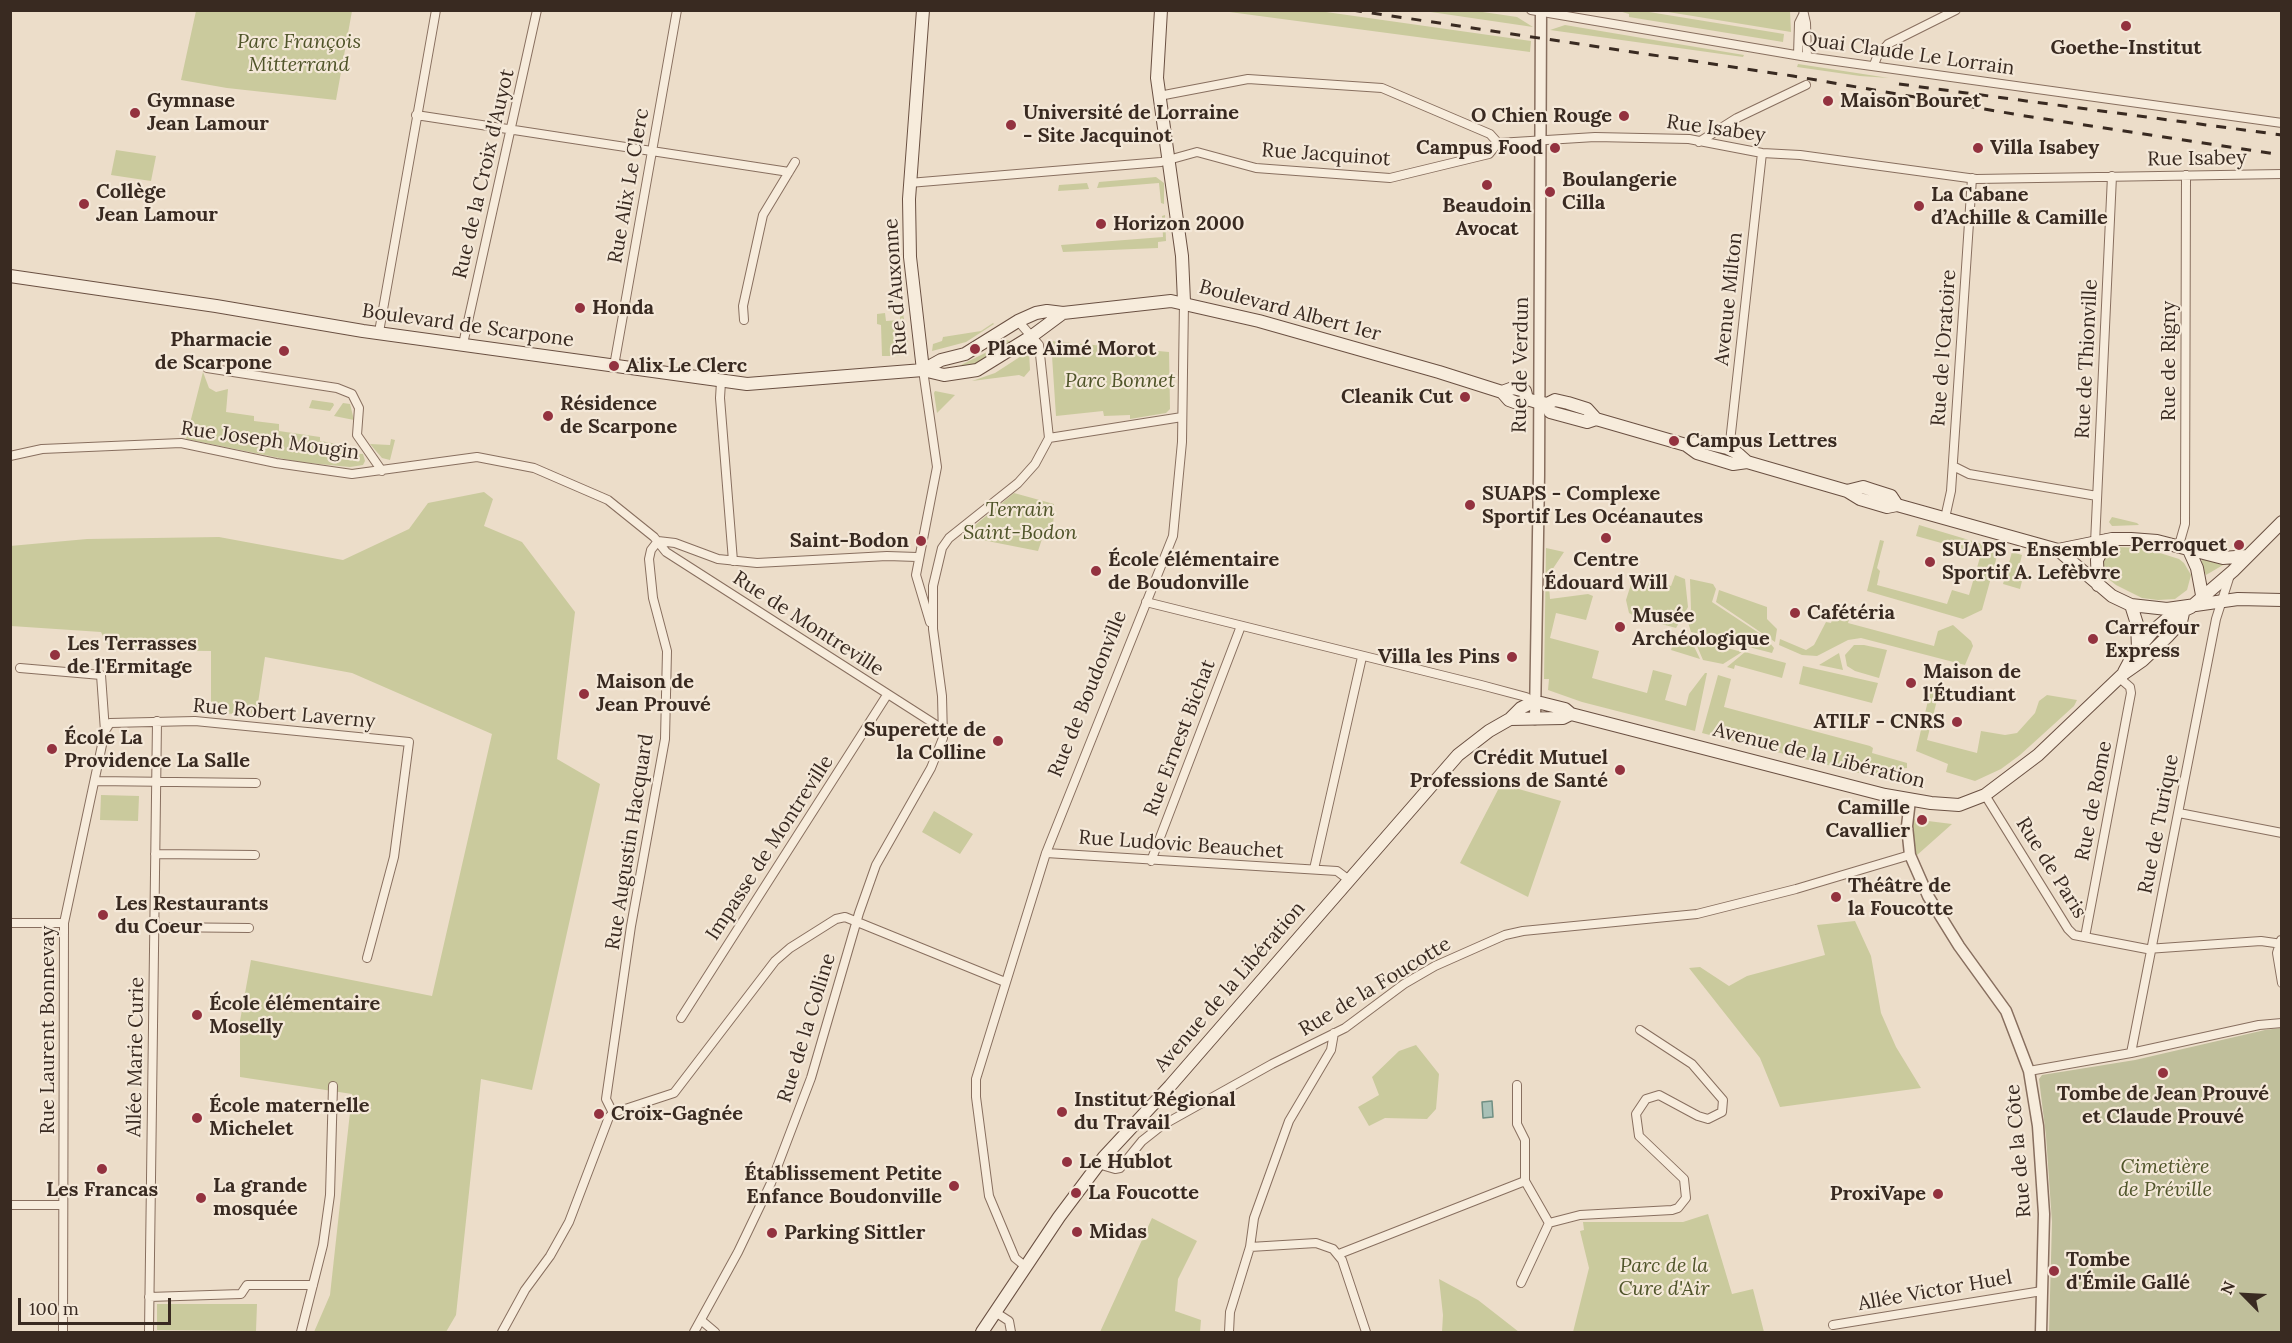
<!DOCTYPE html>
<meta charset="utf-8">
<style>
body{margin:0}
#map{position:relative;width:2292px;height:1343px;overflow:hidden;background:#ecddc9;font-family:Lora,serif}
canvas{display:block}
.frame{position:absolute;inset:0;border:12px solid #392a21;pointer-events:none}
.north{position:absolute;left:2214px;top:1265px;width:60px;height:60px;-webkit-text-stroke:4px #f4e8d8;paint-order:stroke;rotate:294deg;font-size:16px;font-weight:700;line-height:24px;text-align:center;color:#392a21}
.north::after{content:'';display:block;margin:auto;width:21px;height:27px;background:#392a21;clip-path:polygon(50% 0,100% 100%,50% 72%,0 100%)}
.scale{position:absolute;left:18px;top:1298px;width:153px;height:27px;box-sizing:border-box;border:3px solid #392a21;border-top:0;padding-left:8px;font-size:18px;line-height:21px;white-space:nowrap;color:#392a21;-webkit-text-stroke:4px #f4e8d8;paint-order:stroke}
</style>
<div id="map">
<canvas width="2292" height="1343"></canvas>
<div class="frame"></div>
<div class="north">N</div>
<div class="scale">100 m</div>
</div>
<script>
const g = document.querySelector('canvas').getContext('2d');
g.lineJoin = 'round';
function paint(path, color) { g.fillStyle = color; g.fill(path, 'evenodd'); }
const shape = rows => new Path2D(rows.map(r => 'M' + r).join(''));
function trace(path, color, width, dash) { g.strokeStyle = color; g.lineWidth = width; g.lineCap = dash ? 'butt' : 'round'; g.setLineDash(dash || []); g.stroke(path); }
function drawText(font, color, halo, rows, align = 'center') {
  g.font = font + ' Lora,serif'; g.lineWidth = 4.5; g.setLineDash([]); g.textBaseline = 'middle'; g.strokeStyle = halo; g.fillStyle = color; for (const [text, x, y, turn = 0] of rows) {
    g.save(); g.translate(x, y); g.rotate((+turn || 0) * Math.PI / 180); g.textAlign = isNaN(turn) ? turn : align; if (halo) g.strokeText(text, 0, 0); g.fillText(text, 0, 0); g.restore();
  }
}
paint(shape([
 [196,11,352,11,336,100,227,88,181,80],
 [1222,11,1319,11,1531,41,1530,52],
 [1424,11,1476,11,1517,17,1533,27],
 [1619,11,1643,11,1784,34,1783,42,1629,17,1629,14],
 [1662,11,1790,11,1791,32],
 [1565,25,1642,38,1744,55,1743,57,1550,30],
 [1798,64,1889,78,1860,76,1797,67],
 [116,150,156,156,151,181,111,175],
 [1156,177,1164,183,1164,204,1161,203,1159,183,1097,188,1099,182],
 [1087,183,1089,189,1058,191,1059,185],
 [1165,215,1166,241,1158,242,1158,248,1063,252,1061,245,1163,237,1162,216],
 [885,313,886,321,900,320,900,313,903,313,908,343,899,356,882,356,881,325,877,324,877,314],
 [993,323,994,324,966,342,932,351,933,344,942,341,943,337,981,331],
 [1002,339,1014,342,973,366,957,367,993,349],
 [1051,341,1169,352,1170,409,1166,413,1130,419,1130,415,1104,416,1103,411,1056,416],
 [1029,351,1030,370,1024,377,1019,375,972,381,995,373],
 [203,372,209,388,216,392,228,389,226,412,254,416,254,421,279,424,279,431,320,437,320,441,349,446,349,453,363,454,365,461,363,465,350,467,299,462,186,439],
 [935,391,955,395,937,413,934,393],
 [312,400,333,403,334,405,330,411,309,408],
 [343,403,350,404,354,420,334,416],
 [391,439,395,440,390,460,382,458,370,444,390,445],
 [484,492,493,499,484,526,522,542,575,612,557,759,600,784,532,1090,481,1079,456,1315,446,1332,314,1332,330,1295,352,1094,240,1077,240,1021,251,960,432,996,492,734,352,673,265,657,256,716,211,712,211,651,110,650,101,632,11,626,10,546,87,539,219,537,343,560,409,529,428,503],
 [1014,493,1054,504,1053,531,1045,530,1038,551,962,536],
 [2112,517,2137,523,2139,525,2112,526,2109,522],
 [1919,525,1999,549,1982,610,1963,619,1867,591,1880,540,1884,541,1877,568,1880,571,1877,585,1947,604,1952,590,1969,595,1981,554,1916,536],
 [2116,547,2144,548,2179,559,2184,563,2191,575,2187,590,2175,599,2158,600,2142,598,2116,585,2106,577,2103,565,2106,555],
 [1546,548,1564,552,1552,570,1549,586,1550,599,1588,594,1593,596,1586,620,1556,613,1550,638,1599,651,1592,678,1647,693,1653,670,1672,675,1665,700,1686,706,1689,694,1705,673,1707,673,1695,731,1582,702,1548,690,1549,679,1544,679],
 [2012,552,2022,555,2018,571,2024,573,2020,589,2003,584],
 [2203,559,2223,565,2206,575,2201,562],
 [1675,575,1685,579,1688,607,1676,628,1636,617,1629,613,1626,600,1632,581,1644,578,1671,586],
 [1690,579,1713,584,1716,589,1712,602,1765,637,1774,648,1772,653,1691,632,1687,619,1691,609],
 [1719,590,1767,607,1767,619,1777,629,1775,642,1716,602],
 [1835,612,1850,616,1848,623,1934,646,1938,631,1953,625,1971,641,1973,646,1965,665,1861,638,1848,640,1817,656,1802,655,1779,645,1780,639,1806,650,1814,645,1826,622,1831,623],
 [1675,634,1690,638,1700,659,1671,650],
 [1694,639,1742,652,1723,664,1703,660],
 [1854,645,1864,645,1887,650,1879,678,1855,671,1847,666,1845,655],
 [1745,652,1786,663,1782,678,1735,665,1734,669,1727,667],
 [1839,653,1843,670,1819,665],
 [1803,666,1878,683,1872,703,1799,684],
 [1718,675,1731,679,1724,707,1870,746,1873,748,1872,753,1907,763,1907,768,1885,770,1883,779,1702,733],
 [1931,688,1953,695,1938,696,1927,740,1977,753,1981,731,2005,735,2017,733,2035,713,2039,701,2047,695,2077,700,2074,706,2020,755,2001,769,1975,781,1946,772,1948,764,1916,751],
 [1501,784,1561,801,1528,897,1460,863],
 [101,795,139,796,138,821,100,820],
 [934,811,973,834,960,854,922,832],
 [1912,819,1952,824,1916,856],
 [1855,921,1871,956,1881,1013,1896,1047,1921,1088,1780,1107,1760,1058,1689,968,1700,967,1729,986,1747,976,1825,955,1817,925],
 [1416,1045,1439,1074,1436,1109,1427,1119,1385,1118,1369,1126,1358,1107,1379,1095,1372,1077,1399,1051],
 [1708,1214,1732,1294,1753,1289,1764,1332,1573,1332,1589,1268,1580,1231,1584,1230,1583,1222,1683,1222],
 [1152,1218,1197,1241,1178,1279,1175,1311,1201,1320,1200,1332,1100,1332],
 [1439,1279,1478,1300,1519,1332,1442,1332,1443,1315],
 [157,1304,257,1304,256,1331,157,1330]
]), '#caca9d');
paint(shape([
 [2281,1028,2281,1332,2049,1332,2052,1222,2046,1136,2039,1079,2042,1075,2135,1060,2265,1030]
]), '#c0bf9b');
const water = shape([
 [1492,1101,1493,1117,1483,1118,1482,1102,1492,1101]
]);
paint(water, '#a9c1b7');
trace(water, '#708f83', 1.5);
const minor = shape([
 [1531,10,1807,57,2282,123],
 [1803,10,1806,23,1807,57],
 [1798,55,1799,23,1803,15],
 [1874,65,1877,57,1888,44,1956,10],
 [1159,96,1248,79,1382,88,1490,134,1498,143],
 [416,115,789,172],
 [1699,142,1737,118,1806,85],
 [1498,143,1595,137,1689,139,1762,153,1800,155,1976,179,2282,174],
 [909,183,1161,162,1197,152,1256,168,1390,178,1489,154,1498,143],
 [744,320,743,306,763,215,795,162],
 [379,332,436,10],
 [463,344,537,10],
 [614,366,677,10],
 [207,368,337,388,352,394,359,408,357,435,382,471],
 [923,370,937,467,916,575,930,622],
 [721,382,720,398,733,561],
 [1049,438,1182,417],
 [1727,448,1730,442,1762,153],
 [10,456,42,449,181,443,276,463,352,474,477,457,534,468,608,500,654,537,666,552,944,730],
 [1953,466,1969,474,2097,496],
 [1945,518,1951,491,1972,178],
 [658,541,675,543,718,559,757,563,887,556,917,557],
 [2095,543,2112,176],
 [2179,545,2185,524,2186,175],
 [1146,602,1481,685,1526,697,1534,702],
 [20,668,101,675,105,731],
 [95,781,256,783],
 [1985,795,2068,929,2074,935,2147,949,2261,941,2282,944],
 [2179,813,2282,833],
 [1046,853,1337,871,1349,880],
 [155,854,255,855],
 [1151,861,1241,626],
 [1314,869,1362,657],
 [10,923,64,923],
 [154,927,249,928],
 [2085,937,2131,693,2130,687,2123,681,2123,674],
 [2281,940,2277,953,2282,983],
 [681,1018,887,695],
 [2131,1053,2216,619,2230,575],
 [2029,1071,2131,1053,2259,1025,2282,1023],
 [1517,1085,1517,1124,1525,1140,1525,1181,1549,1223],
 [613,1113,606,1099,631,926,665,739,667,651,653,598,649,559,651,550,658,541],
 [1098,1164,1115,1169,1120,1168,1142,1141,1161,1126,1272,1064,1345,1028,1404,984,1435,966,1505,935,1523,931,1697,914,1796,889,1910,855],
 [10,1205,63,1205],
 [1250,1247,1316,1243,1333,1249,1342,1260,1366,1332],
 [1339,1254,1525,1181],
 [1026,1267,1015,1258,989,1196,976,1097,976,1079,1046,853,1173,536,1182,442,1184,302],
 [1521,1283,1549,1223,1580,1215,1672,1210,1678,1208,1686,1198,1684,1179,1639,1136,1636,1114,1646,1099,1659,1095,1698,1116,1708,1119,1722,1112,1723,1100,1692,1064,1640,1030],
 [149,1297,241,1294,247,1285,313,1285],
 [995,1312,1009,1321,1011,1332],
 [702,1321,715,1332],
 [1833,1325,2042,1291],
 [63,1332,64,923,105,731,110,723,195,721,409,742,394,857,367,958],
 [149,1332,157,721],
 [301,1332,323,1245,330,1195,333,1086],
 [502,1332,525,1290,550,1256,569,1222,609,1117,613,1113,674,1093,775,961,790,948,836,919,845,917,1005,982],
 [694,1332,738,1252,771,1183,811,1078,859,913,876,865,931,768,943,738,942,696,933,629,933,586,942,548,949,538,1018,483,1035,464,1049,438,1039,345,1018,321],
 [1229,1332,1230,1312,1250,1247,1254,1218,1289,1121,1331,1050,1334,1033]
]);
const tertiary = shape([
 [1535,719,1539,475,1541,10],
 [1910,800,1907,826,1910,855,1928,896,1959,946,2006,1011,2029,1071,2038,1126,2044,1214,2041,1332]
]);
const secondary = shape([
 [1161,10,1157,78,1182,256,1184,302],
 [10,276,216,306,363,331,747,384,923,370,944,375,977,370,1032,336,1063,313],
 [923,370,941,360,965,354,1018,321,1036,313,1047,311,1063,313,1171,301,1259,321,1439,372,1502,392,1509,400,1520,404,1527,399],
 [923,370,910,257,909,199,923,10],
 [1502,392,1513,388,1525,391,1527,399,1537,402,1547,404,1555,400,1568,403,1587,409,1596,419,1686,445,1697,453,1733,464,1747,462,1847,491,1860,499,1887,507,1897,505,2058,550,2112,539,2131,539,2157,541,2223,558,2248,556],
 [1547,404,1550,412,1587,422,1596,419],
 [1686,445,1701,442,1727,448,1737,453,1747,462],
 [1847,491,1863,487,1872,490,1891,496,1897,505],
 [2188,548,2197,568,2202,595],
 [2058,550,2112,596,2131,605,2167,609,2238,599,2282,600],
 [2098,585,2097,560,2107,540],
 [2131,605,2137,624,2138,648],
 [2124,672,2133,655,2154,630,2168,618,2191,607,2233,571,2282,522],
 [1510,719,1563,718,1571,714],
 [982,1332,1059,1217,1104,1157,1170,1086,1458,755,1489,731,1510,719,1521,708,1529,704,1541,703,1565,709,1571,714,1885,795,1931,803,1959,805,1985,795,2038,755,2123,674,2143,660,2167,637,2181,622,2183,613]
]);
trace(minor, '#886f5f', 10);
trace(tertiary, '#886f5f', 13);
trace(secondary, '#6a5042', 14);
trace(minor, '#f7ecdc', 8);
trace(tertiary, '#f7ecdc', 10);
trace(secondary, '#f7ecdc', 12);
trace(shape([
 [1352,10,1793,76,2025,116,2282,155],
 [1899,84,2282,135]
]), '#392a21', 3, [10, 10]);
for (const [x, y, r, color] of [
 [2126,26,6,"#93323f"],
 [1828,101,6,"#93323f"],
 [135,113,6,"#93323f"],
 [1624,116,6,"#93323f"],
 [1011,125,6,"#93323f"],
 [1555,148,6,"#93323f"],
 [1978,148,6,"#93323f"],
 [1487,185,6,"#93323f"],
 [1550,192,6,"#93323f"],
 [84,204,6,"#93323f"],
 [1919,206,6,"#93323f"],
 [1101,224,6,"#93323f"],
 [580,308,6,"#93323f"],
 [975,349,6,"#93323f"],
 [284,351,6,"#93323f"],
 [614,366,6,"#93323f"],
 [1465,397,6,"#93323f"],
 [548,416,6,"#93323f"],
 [1674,441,6,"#93323f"],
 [1470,505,6,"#93323f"],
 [1606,538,6,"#93323f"],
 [921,541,6,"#93323f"],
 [2239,545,6,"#93323f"],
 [1930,562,6,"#93323f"],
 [1096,571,6,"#93323f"],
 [1795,613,6,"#93323f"],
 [1620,627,6,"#93323f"],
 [2093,639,6,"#93323f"],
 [55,655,6,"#93323f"],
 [1512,657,6,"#93323f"],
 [1911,683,6,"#93323f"],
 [584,694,6,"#93323f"],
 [1957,722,6,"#93323f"],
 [998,741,6,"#93323f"],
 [52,749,6,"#93323f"],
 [1620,770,6,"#93323f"],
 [1922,820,6,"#93323f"],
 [1836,897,6,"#93323f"],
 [103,915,6,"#93323f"],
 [197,1015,6,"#93323f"],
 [2163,1073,6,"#93323f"],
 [1062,1112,6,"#93323f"],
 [599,1114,6,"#93323f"],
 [197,1118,6,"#93323f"],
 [1067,1162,6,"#93323f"],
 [102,1169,6,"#93323f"],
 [954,1186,6,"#93323f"],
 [1076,1193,6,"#93323f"],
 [1938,1194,6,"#93323f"],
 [201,1198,6,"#93323f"],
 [1077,1232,6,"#93323f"],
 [772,1233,6,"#93323f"],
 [2054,1271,6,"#93323f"]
]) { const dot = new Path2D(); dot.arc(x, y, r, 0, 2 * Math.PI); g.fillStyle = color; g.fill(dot); trace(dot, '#f4e8d8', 2); }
drawText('italic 20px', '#4f5429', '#f4e8d8', [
 ["Parc François",299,42],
 ["Mitterrand",299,65],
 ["Parc Bonnet",1120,381],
 ["Terrain",1020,510],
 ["Saint-Bodon",1020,533],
 ["Cimetière",2165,1167],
 ["de Préville",2165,1190],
 ["Parc de la",1664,1266],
 ["Cure d'Air",1664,1289]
]);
drawText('bold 20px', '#392a21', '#f4e8d8', [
 ["Goethe-Institut",2126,48,"center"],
 ["Gymnase",147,101],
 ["Jean Lamour",147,124],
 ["Maison Bouret",1840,101],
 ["Université de Lorraine",1023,113],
 ["- Site Jacquinot",1023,136],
 ["O Chien Rouge",1612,116,"right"],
 ["Campus Food",1543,148,"right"],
 ["Villa Isabey",1990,148],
 ["Boulangerie",1562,180],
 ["Cilla",1562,203],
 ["Collège",96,192],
 ["Jean Lamour",96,215],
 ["La Cabane",1931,195],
 ["d’Achille & Camille",1931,218],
 ["Beaudoin",1487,206,"center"],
 ["Avocat",1487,229,"center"],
 ["Horizon 2000",1113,224],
 ["Honda",592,308],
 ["Pharmacie",272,340,"right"],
 ["de Scarpone",272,363,"right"],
 ["Place Aimé Morot",987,349],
 ["Alix Le Clerc",626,366],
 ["Cleanik Cut",1453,397,"right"],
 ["Résidence",560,404],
 ["de Scarpone",560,427],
 ["Campus Lettres",1686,441],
 ["SUAPS - Complexe",1482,494],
 ["Sportif Les Océanautes",1482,517],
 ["Saint-Bodon",909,541,"right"],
 ["Perroquet",2227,545,"right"],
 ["SUAPS - Ensemble",1942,550],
 ["Sportif A. Lefèbvre",1942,573],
 ["École élémentaire",1108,560],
 ["de Boudonville",1108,583],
 ["Centre",1606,560,"center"],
 ["Édouard Will",1606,583,"center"],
 ["Cafétéria",1807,613],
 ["Musée",1632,616],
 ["Archéologique",1632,639],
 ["Carrefour",2105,628],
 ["Express",2105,651],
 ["Les Terrasses",67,644],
 ["de l'Ermitage",67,667],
 ["Villa les Pins",1500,657,"right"],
 ["Maison de",1923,672],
 ["l'Étudiant",1923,695],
 ["Maison de",596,682],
 ["Jean Prouvé",596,705],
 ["ATILF - CNRS",1945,722,"right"],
 ["Superette de",986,730,"right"],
 ["la Colline",986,753,"right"],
 ["École La",64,738],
 ["Providence La Salle",64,761],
 ["Crédit Mutuel",1608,758,"right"],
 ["Professions de Santé",1608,781,"right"],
 ["Camille",1910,808,"right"],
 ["Cavallier",1910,831,"right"],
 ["Théâtre de",1848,886],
 ["la Foucotte",1848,909],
 ["Les Restaurants",115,904],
 ["du Coeur",115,927],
 ["École élémentaire",209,1004],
 ["Moselly",209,1027],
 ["Tombe de Jean Prouvé",2163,1094,"center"],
 ["et Claude Prouvé",2163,1117,"center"],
 ["Institut Régional",1074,1100],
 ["du Travail",1074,1123],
 ["École maternelle",209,1106],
 ["Michelet",209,1129],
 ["Croix-Gagnée",611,1114],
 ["Le Hublot",1079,1162],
 ["Établissement Petite",942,1174,"right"],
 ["Enfance Boudonville",942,1197,"right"],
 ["La grande",213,1186],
 ["mosquée",213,1209],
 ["Les Francas",102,1190,"center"],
 ["La Foucotte",1088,1193],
 ["ProxiVape",1926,1194,"right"],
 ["Midas",1089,1232],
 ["Parking Sittler",784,1233],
 ["Tombe",2066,1260],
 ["d'Émile Gallé",2066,1283]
], 'left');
drawText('20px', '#392a21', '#f4e8d8', [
 ["Quai Claude Le Lorrain",1908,54,8],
 ["Rue Isabey",1716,129,8],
 ["Rue Jacquinot",1326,155,4],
 ["Rue Isabey",2197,159,-1],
 ["Rue de la Croix d'Auyot",484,174,-77],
 ["Rue Alix Le Clerc",629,186,-80],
 ["Rue d'Auxonne",896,287,-94],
 ["Avenue Milton",1729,299,-84],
 ["Boulevard Albert 1er",1290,311,15],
 ["Boulevard de Scarpone",468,326,8],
 ["Rue de l'Oratoire",1944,348,-86],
 ["Rue de Thionville",2087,359,-87],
 ["Rue de Rigny",2169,361,-90],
 ["Rue de Verdun",1521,365,-89],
 ["Rue Joseph Mougin",270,441,8],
 ["Rue de Montreville",808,624,33],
 ["Rue de Boudonville",1088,694,-68],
 ["Rue Robert Laverny",284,714,5],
 ["Rue Ernest Bichat",1180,738,-69],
 ["Avenue de la Libération",1819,756,14],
 ["Rue de Rome",2094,801,-79],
 ["Rue de Turique",2159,824,-79],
 ["Rue Augustin Hacquard",630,842,-81],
 ["Rue Ludovic Beauchet",1181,845,4],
 ["Impasse de Montreville",770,848,-57],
 ["Rue de Paris",2051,868,58],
 ["Avenue de la Libération",1230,987,-49],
 ["Rue de la Foucotte",1375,987,-31],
 ["Rue de la Colline",807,1028,-73],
 ["Rue Laurent Bonnevay",48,1030,-90],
 ["Allée Marie Curie",136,1057,-89],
 ["Rue de la Côte",2019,1151,-95],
 ["Allée Victor Huel",1935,1291,-10]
]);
</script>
